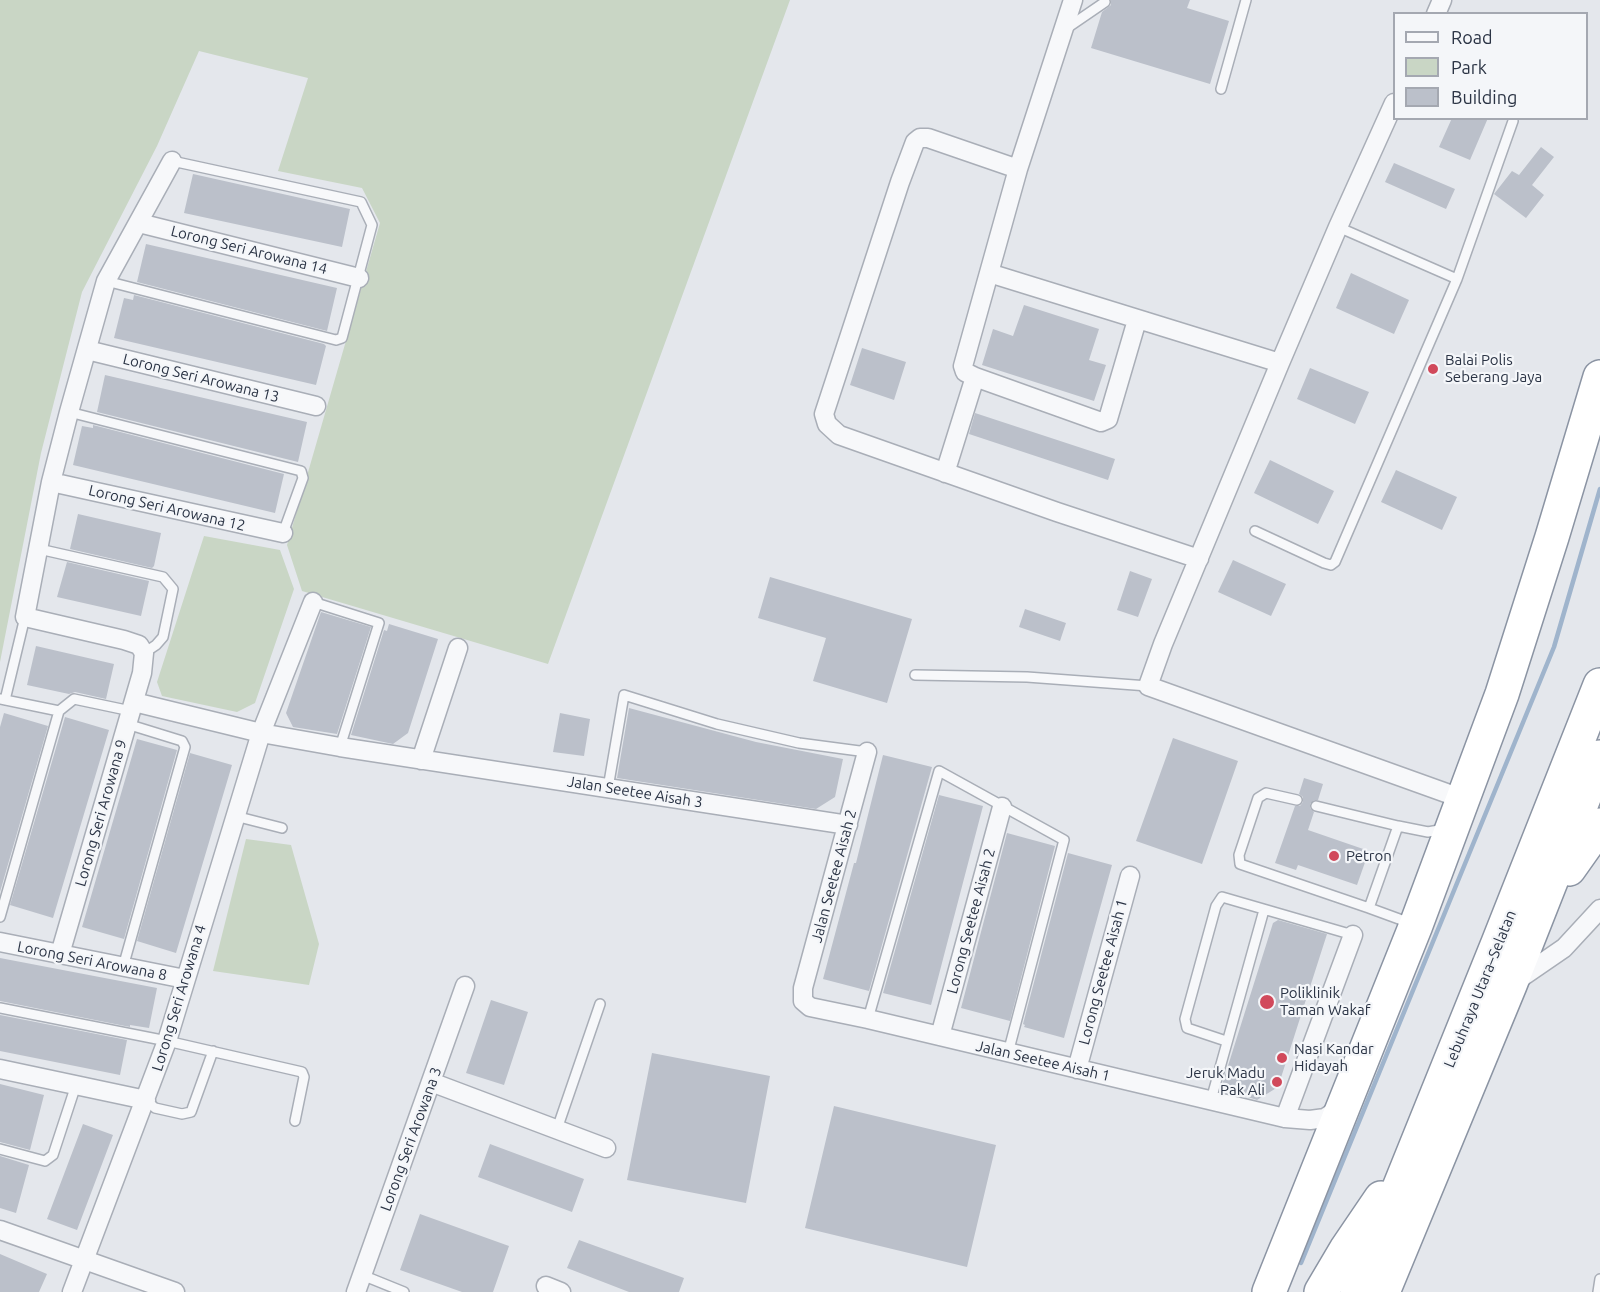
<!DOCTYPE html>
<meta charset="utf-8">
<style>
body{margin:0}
#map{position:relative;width:1600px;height:1292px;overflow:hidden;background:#e4e7ec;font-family:Ubuntu,sans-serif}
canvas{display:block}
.legend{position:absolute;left:1393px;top:12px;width:195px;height:108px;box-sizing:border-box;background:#f4f6f9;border:2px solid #a4a8b1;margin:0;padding:8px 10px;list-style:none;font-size:18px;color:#2b3445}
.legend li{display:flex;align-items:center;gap:12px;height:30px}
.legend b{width:30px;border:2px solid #a4a8b1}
</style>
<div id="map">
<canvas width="1600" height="1292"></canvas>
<ul class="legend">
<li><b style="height:8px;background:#f7f8fa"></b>Road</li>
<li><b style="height:16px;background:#c9d6c5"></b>Park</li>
<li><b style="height:16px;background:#bbc0ca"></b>Building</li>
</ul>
</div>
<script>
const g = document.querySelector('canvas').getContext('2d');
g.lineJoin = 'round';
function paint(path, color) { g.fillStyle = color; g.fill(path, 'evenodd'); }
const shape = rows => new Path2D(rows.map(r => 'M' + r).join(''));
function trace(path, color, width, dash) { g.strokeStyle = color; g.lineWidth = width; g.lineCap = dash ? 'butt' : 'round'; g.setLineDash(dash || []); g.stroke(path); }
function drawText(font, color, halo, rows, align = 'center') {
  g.font = font + ' Ubuntu,sans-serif'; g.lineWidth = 4.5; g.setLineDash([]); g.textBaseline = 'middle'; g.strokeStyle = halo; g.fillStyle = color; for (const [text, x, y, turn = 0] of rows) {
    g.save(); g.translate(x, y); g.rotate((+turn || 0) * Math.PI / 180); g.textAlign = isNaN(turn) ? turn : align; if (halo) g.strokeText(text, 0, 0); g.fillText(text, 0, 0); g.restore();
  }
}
paint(shape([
 [0,0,790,0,548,664,302,591,287,545,380,223,362,188,278,171,308,78,199,51,157,146,82,292,41,453,0,662],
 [204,536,280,550,294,589,255,703,237,712,162,696,157,682],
 [246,839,291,845,319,944,309,985,213,971]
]), '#c9d6c5');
trace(shape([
 [1301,1263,1554,647,1600,489]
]), '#9fb4cc', 4.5);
paint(shape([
 [1111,0,1190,0,1187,8,1229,21,1210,84,1091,48,1102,12,1111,5],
 [1452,118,1488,118,1470,160,1439,147],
 [1541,147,1554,157,1532,185,1544,195,1526,218,1494,194,1512,171,1519,175],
 [1394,163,1455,189,1446,209,1385,182],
 [193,174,350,209,342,247,184,213],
 [146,244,337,288,327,331,137,282],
 [1351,273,1409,300,1394,334,1336,308],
 [134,295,324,344,326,346,316,385,114,338,124,298,133,300],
 [1024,305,1099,329,1089,360,1106,365,1094,401,982,365,993,329,1013,336],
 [862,348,906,362,894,400,850,385],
 [1310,368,1369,392,1355,424,1297,399],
 [105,375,307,422,298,462,97,412],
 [975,413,1115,459,1108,480,969,434],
 [93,425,284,474,275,513,73,465,82,426,93,428],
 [1270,460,1334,491,1318,524,1254,493],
 [1396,470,1457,497,1442,530,1381,502],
 [78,514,161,533,154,566,152,568,70,549],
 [1233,560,1286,584,1271,616,1218,592],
 [67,562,149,581,141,616,57,597],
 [1130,571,1152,579,1138,617,1117,610],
 [770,577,912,619,887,703,813,681,826,638,758,618],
 [1025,609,1066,623,1060,641,1019,627],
 [321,612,371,627,337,734,293,727,286,713],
 [389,624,438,639,408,733,393,744,351,735,384,630,387,631],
 [36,646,114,664,106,699,75,692,69,694,27,685],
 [629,708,756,742,843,759,835,797,816,809,617,778],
 [4,713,48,726,0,892,0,727],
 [560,713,590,719,584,756,553,752],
 [65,717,109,730,53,918,10,905],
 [1173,738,1238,761,1202,864,1136,841],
 [137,739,177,750,124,939,82,927],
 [190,753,232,765,176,953,137,941],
 [883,755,932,767,869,991,823,979,854,863,856,863],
 [1304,778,1323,784,1318,800,1314,800,1310,804,1310,808,1314,812,1308,830,1369,851,1357,885,1298,865,1296,870,1275,863,1295,806,1300,806,1303,802,1303,797,1299,794],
 [939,795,983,806,931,1005,883,993],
 [1007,833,1055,846,1010,1021,961,1008],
 [1068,853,1112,865,1064,1038,1024,1027,1025,1025,1023,1024],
 [1278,920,1327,934,1278,1087,1257,1100,1221,1088,1273,923],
 [0,958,157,988,149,1028,130,1025,130,1027,0,1001],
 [491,1000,528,1012,504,1085,466,1073],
 [0,1015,127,1040,120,1075,0,1051],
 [652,1053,770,1076,746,1203,627,1180],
 [0,1084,44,1095,30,1150,0,1142],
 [834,1106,996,1145,967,1267,805,1228],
 [83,1124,113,1135,77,1230,47,1219],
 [490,1144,584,1179,572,1212,478,1177],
 [0,1156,29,1165,16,1213,0,1208],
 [420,1214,509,1246,493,1292,462,1292,400,1270],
 [579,1240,684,1278,679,1292,629,1292,567,1268],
 [0,1254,47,1274,39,1292,0,1292]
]), '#bbc0ca');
const lane = shape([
 [1067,28,1105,2],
 [1221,89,1246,0],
 [1338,227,1457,279],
 [106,281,336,340,342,338,372,225,361,202,172,161],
 [69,412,301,471,303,478,283,533],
 [1255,531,1324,563,1331,565,1335,562,1457,279,1513,121],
 [39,549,163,577,173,589,163,637,156,645,144,653],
 [313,602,379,623,340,747],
 [915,675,1027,677,1148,686],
 [0,699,59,711,74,699,131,711],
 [5,700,25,617],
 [608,788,624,695,717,724,799,743,867,752],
 [1297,800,1266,793,1258,798,1239,855,1240,864,1369,908],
 [1316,806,1398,826],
 [235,816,282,828],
 [0,917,59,711],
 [1410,923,1369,908,1398,826,1428,832,1444,829],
 [123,967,185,747,182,741,127,724],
 [0,1008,167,1041,302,1072,304,1077,295,1121],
 [868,1019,939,771,1064,840,1008,1053],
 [1226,1041,1187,1028,1185,1019,1216,906,1222,897,1353,935],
 [146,1100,155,1108,182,1114,191,1112,213,1051],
 [1211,1100,1264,910],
 [557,1129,600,1004],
 [0,1149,45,1161,53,1155,76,1085],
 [362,1275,404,1292],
 [1598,1292,1600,1279]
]);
const street = shape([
 [1073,0,1018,169,963,366,965,372,975,377,1101,422,1108,419,1137,320],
 [1436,14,1442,0],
 [1394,103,1338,227,1280,363,1163,644,1148,686,1463,799],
 [1018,169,928,138,920,138,915,142,900,182,824,414,827,424,839,435,1057,512,1199,559],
 [139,223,359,278],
 [989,273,1280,363],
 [87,350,316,406],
 [945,473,975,377],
 [51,482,283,533],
 [134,702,261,733,340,747,848,825],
 [867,752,803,988,803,1001,810,1007,868,1019,1285,1118,1310,1120,1325,1118,1341,1107],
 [421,760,458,648],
 [0,942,185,979],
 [60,954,142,673,144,653,139,645,124,640,25,617,51,482,69,412,106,281,172,161],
 [1513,983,1564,948,1600,909],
 [940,1036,1002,807],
 [0,1069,146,1100],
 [1077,1069,1130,876],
 [431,1082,606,1148],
 [1285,1118,1353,935],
 [0,1230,175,1292],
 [546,1286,561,1292],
 [72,1292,167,1041,261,733,313,602],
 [356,1292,465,986]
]);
const highway = shape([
 [1569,869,1600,825],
 [1269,1292,1416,925,1502,694,1552,537,1600,377],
 [1321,1292,1347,1248,1381,1198],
 [1357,1292,1498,943,1600,685],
 [1383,1292,1510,985,1600,757]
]);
trace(lane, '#a9aeb7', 12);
trace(street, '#a9aeb7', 21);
trace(highway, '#8b94a3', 36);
trace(lane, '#f7f8fa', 9);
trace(street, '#f7f8fa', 18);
trace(highway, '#fff', 33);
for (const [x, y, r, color] of [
 [1433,369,6,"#d1495b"],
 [1334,856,6,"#d1495b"],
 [1267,1002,8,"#d1495b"],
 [1282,1058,6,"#d1495b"],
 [1277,1082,6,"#d1495b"]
]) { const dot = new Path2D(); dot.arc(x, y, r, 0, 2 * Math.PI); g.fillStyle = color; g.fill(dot); trace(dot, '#f4f6f9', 2); }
drawText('15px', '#2b3445', '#f4f6f9', [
 ["Lorong Seri Arowana 14",249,250,14],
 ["Lorong Seri Arowana 13",201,378,14],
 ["Lorong Seri Arowana 12",167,508,13],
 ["Jalan Seetee Aisah 3",635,792,9],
 ["Lorong Seri Arowana 9",101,813,-74],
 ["Jalan Seetee Aisah 2",834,876,-75],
 ["Lorong Seetee Aisah 2",971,921,-75],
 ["Lorong Seri Arowana 8",92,961,11],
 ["Lorong Seetee Aisah 1",1103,972,-75],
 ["Lebuhraya Utara–Selatan",1480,989,-68],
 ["Lorong Seri Arowana 4",179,998,-73],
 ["Jalan Seetee Aisah 1",1043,1061,13],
 ["Lorong Seri Arowana 3",411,1139,-70]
]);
drawText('15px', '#2b3445', '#f4f6f9', [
 ["Balai Polis",1445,360],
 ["Seberang Jaya",1445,377],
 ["Petron",1346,856],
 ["Poliklinik",1280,993],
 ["Taman Wakaf",1280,1010],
 ["Nasi Kandar",1294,1049],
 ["Hidayah",1294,1066],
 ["Jeruk Madu",1265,1073,"right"],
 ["Pak Ali",1265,1090,"right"]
], 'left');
</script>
